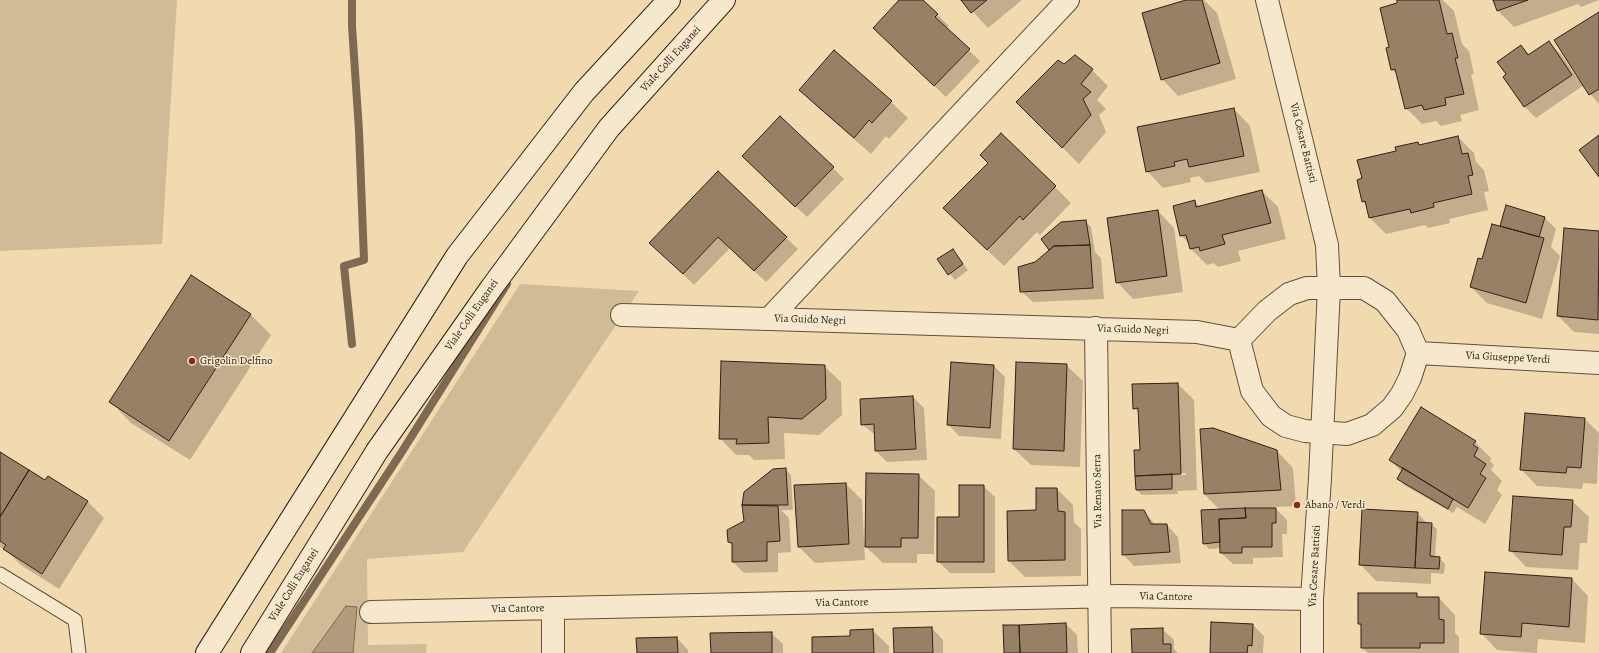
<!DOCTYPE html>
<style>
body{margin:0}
canvas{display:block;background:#f2dab0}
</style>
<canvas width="1599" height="653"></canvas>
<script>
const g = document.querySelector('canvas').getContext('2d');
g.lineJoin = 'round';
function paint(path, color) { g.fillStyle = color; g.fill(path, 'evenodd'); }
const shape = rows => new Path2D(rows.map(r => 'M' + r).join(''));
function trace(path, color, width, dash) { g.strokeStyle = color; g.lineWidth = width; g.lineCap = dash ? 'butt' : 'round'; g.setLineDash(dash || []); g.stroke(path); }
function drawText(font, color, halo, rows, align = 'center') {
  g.font = font + ' Alegreya,serif'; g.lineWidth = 3; g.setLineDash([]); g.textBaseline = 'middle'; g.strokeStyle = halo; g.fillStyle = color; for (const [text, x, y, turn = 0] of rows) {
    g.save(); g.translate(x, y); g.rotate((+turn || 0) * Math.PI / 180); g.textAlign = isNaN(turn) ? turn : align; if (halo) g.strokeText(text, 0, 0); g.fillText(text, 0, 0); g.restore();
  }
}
paint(shape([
 [0,0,177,0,162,244,0,251],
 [520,284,639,291,463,552,367,559,368,645,427,644,426,653,281,653]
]), '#d1bb96');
const water = shape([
 [346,606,357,607,353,653,312,653,346,606]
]);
paint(water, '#b19b7c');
trace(water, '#7e6a53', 1);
paint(shape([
 [901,0,922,0,949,26,946,28,980,61,946,97,886,39],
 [962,0,1022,0,988,28],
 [1189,0,1204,0,1217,13,1236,79,1178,96,1162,79],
 [1398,0,1443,0,1454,11,1462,44,1469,51,1474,74,1471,74,1479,110,1460,115,1462,121,1441,126,1436,121,1422,124,1406,108,1398,75,1392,70,1387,49,1390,47,1399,4],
 [1494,0,1599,0,1581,7,1578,4,1514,27,1498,11],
 [1599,14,1599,104,1590,94,1584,85,1536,118,1525,107,1504,77,1521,46,1530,55,1549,43,1561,54,1579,81,1580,80],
 [1064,65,1092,70,1108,86,1097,100,1106,109,1099,115,1106,132,1079,164,1017,102],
 [800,90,891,102,908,118,889,139,886,136,871,154,816,106],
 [1234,109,1250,126,1260,172,1206,183,1199,176,1190,178,1191,182,1163,188,1147,171],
 [1458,137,1474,153,1476,162,1484,170,1489,191,1484,192,1488,210,1449,219,1450,223,1428,228,1425,225,1386,234,1370,218,1367,205,1363,202,1363,179,1397,151,1418,143,1420,146],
 [754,167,833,168,844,179,807,217],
 [718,173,798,249,766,282,730,248,694,285,662,254],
 [1055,187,1071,203,1040,235,1037,232,1004,266,961,225],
 [1262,191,1278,207,1286,239,1238,251,1241,261,1218,267,1214,263,1207,265,1191,249,1189,244,1181,235,1194,201,1200,207],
 [1507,207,1545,218,1556,229,1551,247,1560,256,1542,319,1487,303,1471,287,1483,260,1503,228,1501,226],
 [1158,211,1174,228,1183,292,1133,299,1117,282],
 [1085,221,1091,227,1095,252,1101,258,1104,299,1033,302,1021,291,1036,263,1050,250,1043,239],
 [1565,229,1599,232,1599,334,1574,332,1558,316],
 [953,250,968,270,955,280,939,260],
 [192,277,251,315,271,335,190,460,131,423,111,402],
 [1066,365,1083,381,1080,467,1031,465,1014,449],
 [824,366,841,382,842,415,819,435,784,433,785,459,754,460,749,455,736,455,720,438],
 [994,366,1005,377,1001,439,959,436,948,424],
 [1178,384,1194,400,1197,490,1177,491,1178,494,1142,495,1137,490,1141,451,1139,413,1134,408],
 [1170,473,1186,473,1186,475,1172,475],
 [913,397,924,408,927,460,887,462,876,451,875,435,862,424],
 [1585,419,1599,433,1597,484,1583,483,1582,489,1537,486,1521,469],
 [1475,442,1491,458,1490,461,1494,465,1491,470,1502,481,1497,490,1502,495,1485,524,1457,507,1453,513,1404,485,1399,479,1402,472,1390,460],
 [1277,451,1293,468,1296,506,1274,507,1287,520,1287,534,1282,534,1283,557,1253,558,1253,564,1233,564,1221,553,1221,548,1209,549,1204,543,1221,511,1204,494],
 [0,453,46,482,87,501,104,518,59,589,21,565,8,552,0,547],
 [785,469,791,475,793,510,781,510,789,518,791,552,778,553,778,572,744,573,733,562,733,546,729,542,745,522,743,505,745,492],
 [918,475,935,491,934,554,917,554,917,563,883,563,866,547],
 [846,484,862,500,865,560,815,563,799,547],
 [983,486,995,497,995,573,950,573,938,561,960,518],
 [1057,489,1073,505,1074,522,1081,529,1081,576,1025,577,1009,561,1037,511],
 [1572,501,1589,517,1587,543,1580,543,1578,570,1526,567,1510,550],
 [1143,511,1156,525,1167,525,1178,537,1181,563,1134,566,1123,554],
 [1417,513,1428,524,1431,524,1437,529,1435,558,1439,558,1445,564,1444,574,1431,573,1431,584,1376,581,1360,564],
 [1572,579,1588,596,1585,643,1538,639,1537,653,1497,650,1481,633],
 [1416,594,1421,598,1439,598,1455,615,1455,633,1459,637,1459,653,1368,653,1362,648,1362,627,1359,624],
 [1066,624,1077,635,1078,653,1005,653],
 [1253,625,1264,636,1263,653,1211,653],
 [932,628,943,640,943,653,895,653],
 [1162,629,1174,640,1174,649,1178,653,1133,653],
 [872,630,889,646,889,653,813,653,851,637],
 [771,633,783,644,783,653,712,653],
 [677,638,688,650,688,653,638,653]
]), '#0003');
trace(shape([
 [352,344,344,266,364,260,359,131,352,26,352,0],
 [270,653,403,450,507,284]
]), '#7e6a53', 8);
const building = shape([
 [899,0,923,0,938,14,935,17,970,49,934,86,873,28,899,0],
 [961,0,987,0,971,13,961,0],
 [1186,0,1202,0,1220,63,1161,80,1142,13,1186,0],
 [1397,0,1439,0,1447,34,1452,33,1458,58,1455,58,1464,94,1445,98,1446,105,1424,110,1422,105,1405,109,1395,69,1391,70,1386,48,1389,47,1380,8,1397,3,1397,0],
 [1493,0,1528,0,1497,11,1493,0],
 [1599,12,1599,89,1589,95,1554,40,1599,12],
 [1549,41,1572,75,1524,107,1503,77,1506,74,1497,62,1521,45,1528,55,1549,41],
 [834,50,892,101,872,123,869,120,854,138,799,90,834,50],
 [1075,55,1093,69,1081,84,1091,92,1083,99,1091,115,1062,148,1016,102,1058,60,1064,64,1075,55],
 [1234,108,1244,156,1189,167,1187,159,1174,162,1175,166,1146,172,1137,127,1234,108],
 [780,116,834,167,795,207,742,156,780,116],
 [1001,133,1056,186,1023,220,1020,216,987,250,943,208,988,163,980,155,1001,133],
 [1599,135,1599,177,1579,150,1599,135],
 [1458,136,1462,154,1468,153,1473,175,1468,176,1472,194,1433,203,1434,207,1411,213,1410,209,1369,218,1365,201,1362,202,1357,180,1362,178,1357,160,1396,151,1395,147,1418,142,1419,145,1458,136],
 [718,171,787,237,754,271,718,237,683,274,649,243,718,171],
 [1262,190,1271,223,1222,235,1225,244,1200,251,1199,247,1190,249,1186,235,1180,236,1173,206,1195,200,1196,207,1262,190],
 [1506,205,1545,217,1539,237,1500,226,1506,205],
 [1158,210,1167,276,1116,283,1107,218,1158,210],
 [1086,220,1090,245,1054,246,1049,250,1041,239,1061,222,1086,220],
 [1492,224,1544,238,1526,303,1470,287,1478,258,1482,259,1492,224],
 [1564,228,1599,231,1598,320,1557,316,1564,228],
 [1090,245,1093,288,1020,292,1018,267,1035,262,1054,246,1090,245],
 [953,249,963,264,948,275,937,259,953,249],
 [191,275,251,314,169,441,109,402,191,275],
 [721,361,825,365,826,399,802,419,768,417,769,443,736,444,737,439,719,439,721,361],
 [951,362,994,365,990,428,947,425,951,362],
 [1016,362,1067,364,1064,451,1013,449,1016,362],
 [1178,383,1181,474,1135,476,1134,450,1140,450,1138,408,1133,409,1132,384,1178,383],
 [913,396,916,449,875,451,874,424,861,425,860,399,913,396],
 [1421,407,1476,441,1473,445,1478,448,1474,456,1486,464,1480,474,1486,478,1468,508,1389,460,1421,407],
 [1525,413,1585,418,1581,468,1567,467,1566,473,1520,470,1525,413],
 [1213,428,1277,450,1281,490,1204,494,1200,429,1213,428],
 [0,452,29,470,0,517,0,452],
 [786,468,788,505,742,505,744,492,773,469,786,468],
 [1403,468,1453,499,1448,509,1397,479,1403,468],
 [29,470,45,480,48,476,88,501,42,574,3,549,6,545,0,541,0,517,29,470],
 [866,473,919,474,918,538,901,538,901,547,865,547,866,473],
 [1172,474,1172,489,1136,490,1135,476,1172,474],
 [846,483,849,544,798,547,794,485,846,483],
 [959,485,984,485,984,562,937,562,937,517,959,517,959,485],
 [1036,488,1057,488,1058,511,1065,512,1065,560,1008,561,1007,511,1036,510,1036,488],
 [1513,496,1573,500,1571,527,1564,527,1562,555,1509,551,1513,496],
 [742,505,778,506,780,541,767,542,767,561,732,562,732,543,728,542,727,530,744,521,742,505],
 [1245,508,1276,508,1276,523,1272,523,1272,547,1242,547,1242,553,1220,553,1219,519,1246,518,1245,508],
 [1245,508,1246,518,1219,519,1220,542,1203,544,1201,510,1245,508],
 [1362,509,1418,512,1415,568,1359,565,1362,509],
 [1122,510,1144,510,1151,524,1167,524,1170,552,1122,555,1122,510],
 [1417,522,1432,523,1430,556,1440,557,1439,569,1415,568,1417,522],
 [1485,572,1572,578,1569,627,1522,623,1521,637,1480,634,1485,572],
 [1358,593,1417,593,1417,597,1439,597,1439,619,1444,620,1444,643,1420,643,1420,648,1361,648,1361,624,1358,624,1358,593],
 [1211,622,1253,624,1252,646,1248,645,1247,653,1210,653,1211,622],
 [1066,623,1067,653,1020,653,1019,625,1066,623],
 [1003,625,1019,625,1020,653,1004,653,1003,625],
 [932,627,933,653,894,653,893,628,932,627],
 [1163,628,1163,644,1171,644,1171,653,1132,653,1131,629,1163,628],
 [873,629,874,653,812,653,812,637,850,636,850,630,873,629],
 [772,632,772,653,711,653,710,633,772,632],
 [677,637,678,653,637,653,636,638,677,637]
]);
paint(building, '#968166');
trace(building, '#322116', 1);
const service = shape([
 [0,574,75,620,79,653]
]);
const minor = shape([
 [1068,0,769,319,1197,332,1239,340],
 [1307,288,1364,288,1385,301,1408,330,1418,353,1410,378,1402,394,1392,408,1372,425,1347,434,1305,431,1286,426,1271,416,1252,391,1239,340,1267,311,1289,294,1307,288],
 [622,315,769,319],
 [1096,328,1100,653],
 [1418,353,1599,363],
 [371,612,1119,596,1312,599],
 [553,653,553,608]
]);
const tertiary = shape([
 [1267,0,1327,245,1329,288,1320,478,1312,599,1312,653]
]);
const secondary = shape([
 [207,653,457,256,584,92,669,0],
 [252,653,377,451,492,287,609,128,724,0]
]);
trace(service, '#624f3c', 15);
trace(minor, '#624f3c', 24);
trace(tertiary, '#624f3c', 24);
trace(secondary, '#322116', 24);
trace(service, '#f7e7cc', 13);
trace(minor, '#f7e7cc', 22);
trace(tertiary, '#f7e7cc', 22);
trace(secondary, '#f7e7cc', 22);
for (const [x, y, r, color] of [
 [192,361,4,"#8f2418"],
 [1297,505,4,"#8f2418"]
]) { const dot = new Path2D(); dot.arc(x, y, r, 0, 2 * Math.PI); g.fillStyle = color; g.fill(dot); trace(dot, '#f7e7cc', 1.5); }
drawText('11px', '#322116', '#f7e7cc', [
 ["Viale Colli Euganei",671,59,-48],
 ["Via Cesare Battisti",1303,143,76],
 ["Viale Colli Euganei",472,315,-55],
 ["Via Guido Negri",810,320,2],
 ["Via Guido Negri",1133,330,2],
 ["Via Giuseppe Verdi",1508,358,3],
 ["Via Renato Serra",1098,491,-91],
 ["Via Cesare Battisti",1315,566,-87],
 ["Viale Colli Euganei",294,585,-58],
 ["Via Cantore",1166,597,1],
 ["Via Cantore",842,603,-1],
 ["Via Cantore",518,609,-1]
]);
drawText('11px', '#322116', '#f7e7cc', [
 ["Grigolin Delfino",200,361],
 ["Abano / Verdi",1305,505]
], 'left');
</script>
